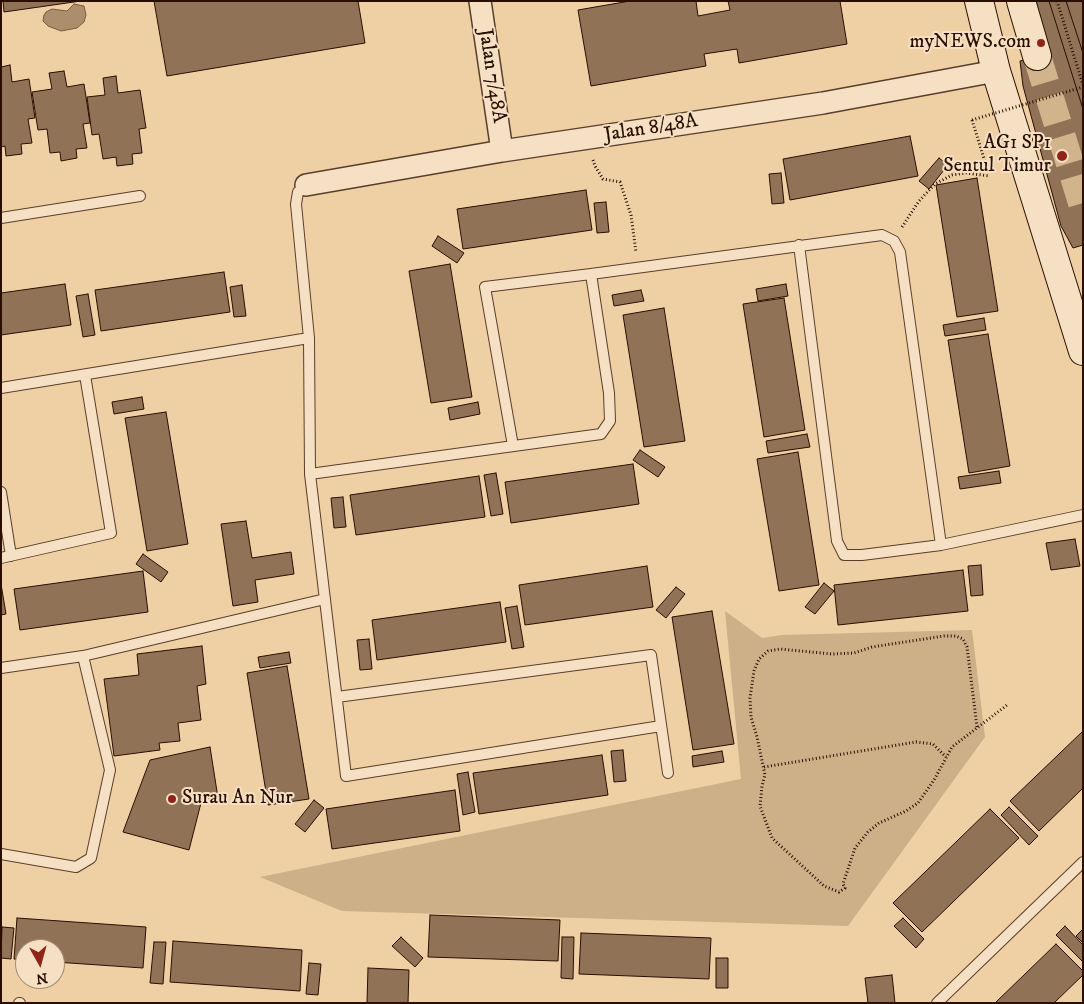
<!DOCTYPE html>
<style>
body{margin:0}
#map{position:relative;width:1084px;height:1004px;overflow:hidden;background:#efd0a4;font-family:"IM FELL DW Pica",serif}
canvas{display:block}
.frame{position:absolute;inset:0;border:2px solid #290e01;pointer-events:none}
.north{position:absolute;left:15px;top:939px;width:50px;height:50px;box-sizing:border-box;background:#f5e0c4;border:1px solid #a38c76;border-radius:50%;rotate:173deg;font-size:14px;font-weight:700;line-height:20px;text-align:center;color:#290e01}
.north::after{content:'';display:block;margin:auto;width:18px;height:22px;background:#8f2418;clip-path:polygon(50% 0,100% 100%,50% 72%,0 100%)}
</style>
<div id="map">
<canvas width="1084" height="1004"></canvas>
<div class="frame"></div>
<div class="north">N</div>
</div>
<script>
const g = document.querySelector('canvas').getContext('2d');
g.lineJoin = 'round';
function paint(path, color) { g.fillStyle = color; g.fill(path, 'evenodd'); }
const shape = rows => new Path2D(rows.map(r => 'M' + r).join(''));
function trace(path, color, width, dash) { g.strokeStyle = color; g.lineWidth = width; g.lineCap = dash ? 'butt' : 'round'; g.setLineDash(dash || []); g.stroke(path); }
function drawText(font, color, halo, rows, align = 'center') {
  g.font = font + ' "IM FELL DW Pica",serif'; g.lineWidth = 4; g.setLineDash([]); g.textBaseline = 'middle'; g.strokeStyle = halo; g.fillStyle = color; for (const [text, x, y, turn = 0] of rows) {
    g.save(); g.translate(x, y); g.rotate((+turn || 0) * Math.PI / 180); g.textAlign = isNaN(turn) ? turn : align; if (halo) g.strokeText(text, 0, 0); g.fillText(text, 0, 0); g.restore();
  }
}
paint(shape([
 [725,611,762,638,782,635,972,630,985,737,848,926,342,911,260,877,741,779]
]), '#cdaf88');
const water = shape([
 [74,4,84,6,86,15,84,22,77,28,61,31,48,26,43,21,44,15,46,12,52,9,67,11,74,4]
]);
paint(water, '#ac8e6d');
trace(water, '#785b42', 1);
const building = shape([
 [3,1,81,1,4,12,3,1],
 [154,1,358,1,365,43,167,76,154,1],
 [630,1,696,1,698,16,730,10,728,1,840,1,847,44,739,63,737,49,704,54,706,66,591,86,578,10,630,1],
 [1026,1,1083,1,1083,245,1073,248,1061,226,1023,86,1020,61,1041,55,1026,1],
 [10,65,12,82,29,79,35,118,28,119,32,143,21,144,22,154,6,156,5,146,1,147,1,67,10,65],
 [64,71,67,87,84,84,90,123,83,124,87,148,76,149,77,158,61,161,60,152,50,153,47,129,38,130,32,92,52,89,49,73,64,71],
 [116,76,118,93,140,90,146,128,139,129,142,153,132,154,133,164,117,166,116,157,103,159,99,134,92,135,87,97,105,95,103,78,116,76],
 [910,136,918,176,790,200,783,159,910,136],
 [939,158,948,165,929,189,919,181,939,158],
 [781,173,784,203,772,204,769,174,781,173],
 [977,178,998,311,957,317,936,185,977,178],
 [586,190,592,230,463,249,457,209,586,190],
 [606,202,609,232,597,233,594,203,606,202],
 [438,236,464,253,457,263,432,246,438,236],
 [450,264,472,397,431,403,409,271,450,264],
 [224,272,230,312,101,331,95,290,224,272],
 [65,284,71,325,1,335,1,293,65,284],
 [786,284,788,296,758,301,756,289,786,284],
 [242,285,246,316,234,317,230,287,242,285],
 [641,290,644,301,614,306,612,295,641,290],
 [88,294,95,335,83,337,76,296,88,294],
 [784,298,805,430,764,437,743,304,784,298],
 [664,308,685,441,644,447,623,315,664,308],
 [984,318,986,330,945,336,943,325,984,318],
 [988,334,1010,466,969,473,948,340,988,334],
 [142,397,144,409,114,414,112,402,142,397],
 [478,402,480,414,450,420,448,408,478,402],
 [166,412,188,544,147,551,125,418,166,412],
 [807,434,810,447,768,453,766,441,807,434],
 [640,450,665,467,658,477,633,460,640,450],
 [798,452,819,585,779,591,757,459,798,452],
 [633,464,639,504,511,523,505,482,633,464],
 [999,471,1001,483,960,489,958,477,999,471],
 [496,473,503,514,491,516,484,475,496,473],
 [479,476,485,517,356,535,350,495,479,476],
 [343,497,346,527,334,528,331,498,343,497],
 [246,521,252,558,291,552,294,574,255,580,258,602,233,606,221,524,246,521],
 [1075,539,1080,566,1051,570,1046,543,1075,539],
 [143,554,168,572,161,582,136,564,143,554],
 [981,565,983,595,971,596,968,566,981,565],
 [647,566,653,607,525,625,519,585,647,566],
 [963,570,968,611,838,625,834,585,963,570],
 [143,571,148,612,20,630,14,589,143,571],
 [824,583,834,591,815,614,805,607,824,583],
 [1,584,6,614,1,615,1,584],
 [676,587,685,594,666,618,656,610,676,587],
 [500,602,506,642,377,660,372,620,500,602],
 [517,606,524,647,512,649,505,608,517,606],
 [712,611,734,744,693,750,672,617,712,611],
 [369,639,372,669,360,670,357,640,369,639],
 [202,646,206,684,197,686,201,720,178,723,180,741,159,743,160,750,114,756,104,679,139,675,137,654,202,646],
 [289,652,291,663,260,668,258,657,289,652],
 [287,666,309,799,268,805,247,673,287,666],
 [1083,731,1083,788,1039,831,1010,801,1083,731],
 [210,747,218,798,202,799,189,850,123,832,150,760,210,747],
 [623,750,626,781,614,782,611,751,623,750],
 [722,751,724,762,693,767,692,756,722,751],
 [602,755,608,795,479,814,473,773,602,755],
 [468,772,475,812,463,815,457,774,468,772],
 [455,790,460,831,332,849,326,809,455,790],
 [314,800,324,808,305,832,295,824,314,800],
 [1009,807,1038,836,1029,845,1001,815,1009,807],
 [990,809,1019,838,922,932,893,903,990,809],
 [430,915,560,920,558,961,428,957,430,915],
 [17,918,146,927,143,968,55,962,55,949,25,949,25,960,14,959,17,918],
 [903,918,924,939,916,948,894,926,903,918],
 [1065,926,1083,945,1083,962,1056,935,1065,926],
 [2,927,14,928,11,959,1,958,2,927],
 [1083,929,1083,943,1076,936,1083,929],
 [581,933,711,938,709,979,579,974,581,933],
 [401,937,423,958,415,967,392,946,401,937],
 [562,937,574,937,573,979,561,978,562,937],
 [173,941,302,950,300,991,170,982,173,941],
 [154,942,166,942,163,984,150,983,154,942],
 [1056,944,1083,971,1083,975,1054,1003,995,1003,1056,944],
 [716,958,728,958,728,988,716,988,716,958],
 [309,963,321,964,318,995,306,994,309,963],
 [368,968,409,970,408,1003,367,1003,368,968],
 [892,975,895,1003,868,1003,865,978,892,975]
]);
paint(building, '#907356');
trace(building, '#290e01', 1);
trace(shape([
 [1078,190,1083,189]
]), '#d1b38c', 21, [21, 11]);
trace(shape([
 [1037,56,1083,206]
]), '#d1b38c', 28, [28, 14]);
const service = shape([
 [306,185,298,192,296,204,309,338,310,474,346,776,661,726],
 [1,218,140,196],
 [799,245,837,541,844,555,862,555,941,545,1083,515],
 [1,388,309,338],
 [513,446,485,287,591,274,882,235,894,241,900,252,941,545],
 [310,474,601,434,610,421,609,393,591,274],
 [1,492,11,556],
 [1,558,111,533,85,375],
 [1,668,83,656],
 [337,697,651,655,668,773],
 [1,854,76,867,91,858,110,770,83,656,325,599],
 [19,1003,20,1003],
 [937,1003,1083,862]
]);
const minor = shape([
 [480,1,502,151],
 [306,185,502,151,823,103,996,71]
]);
const secondary = shape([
 [979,1,996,71,1083,351],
 [1021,1,1037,56]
]);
trace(service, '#5a3e2a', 12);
trace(minor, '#5a3e2a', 24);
trace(secondary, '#290e01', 30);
trace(shape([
 [1057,1,1083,85],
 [972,120,986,165],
 [593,160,595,166,603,179,620,182,631,215,636,252],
 [902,227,919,201,935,184,952,175,966,173,990,176],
 [977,727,967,647,963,639,956,636,944,636,872,647,854,653,832,654,780,649,768,651,759,659,754,671,750,698,751,717,757,737,765,775,762,786,760,806,772,838,824,886,839,892,845,888,843,884,855,848,868,832,879,823,906,811,918,803,934,780,952,747,1007,705],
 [764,767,916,742,933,744,946,757]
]), '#290e01', 3, [1, 2.5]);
trace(service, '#f5e0c4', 10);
trace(minor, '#f5e0c4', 21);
trace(secondary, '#f5e0c4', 28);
trace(shape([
 [1049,1,1083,109],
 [1066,1,1083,53]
]), '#290e01', 1);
trace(shape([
 [972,120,1083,87]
]), '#290e01', 3, [1, 2.5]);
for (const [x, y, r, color] of [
 [1041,43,5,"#8f2418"],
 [1062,156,6,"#8f2418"],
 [172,799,5,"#8f2418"]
]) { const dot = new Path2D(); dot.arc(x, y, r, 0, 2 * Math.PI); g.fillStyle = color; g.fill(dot); trace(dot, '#f5e0c4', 2); }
drawText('20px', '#290e01', '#f5e0c4', [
 ["myNEWS.com",1031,43],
 ["AG1 SP1",1051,144],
 ["Sentul Timur",1051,167],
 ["Surau An Nur",182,799,"left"]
], 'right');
drawText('20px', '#290e01', '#f5e0c4', [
 ["Jalan 7/48A",491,76,81],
 ["Jalan 8/48A",651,129,-9]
]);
</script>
